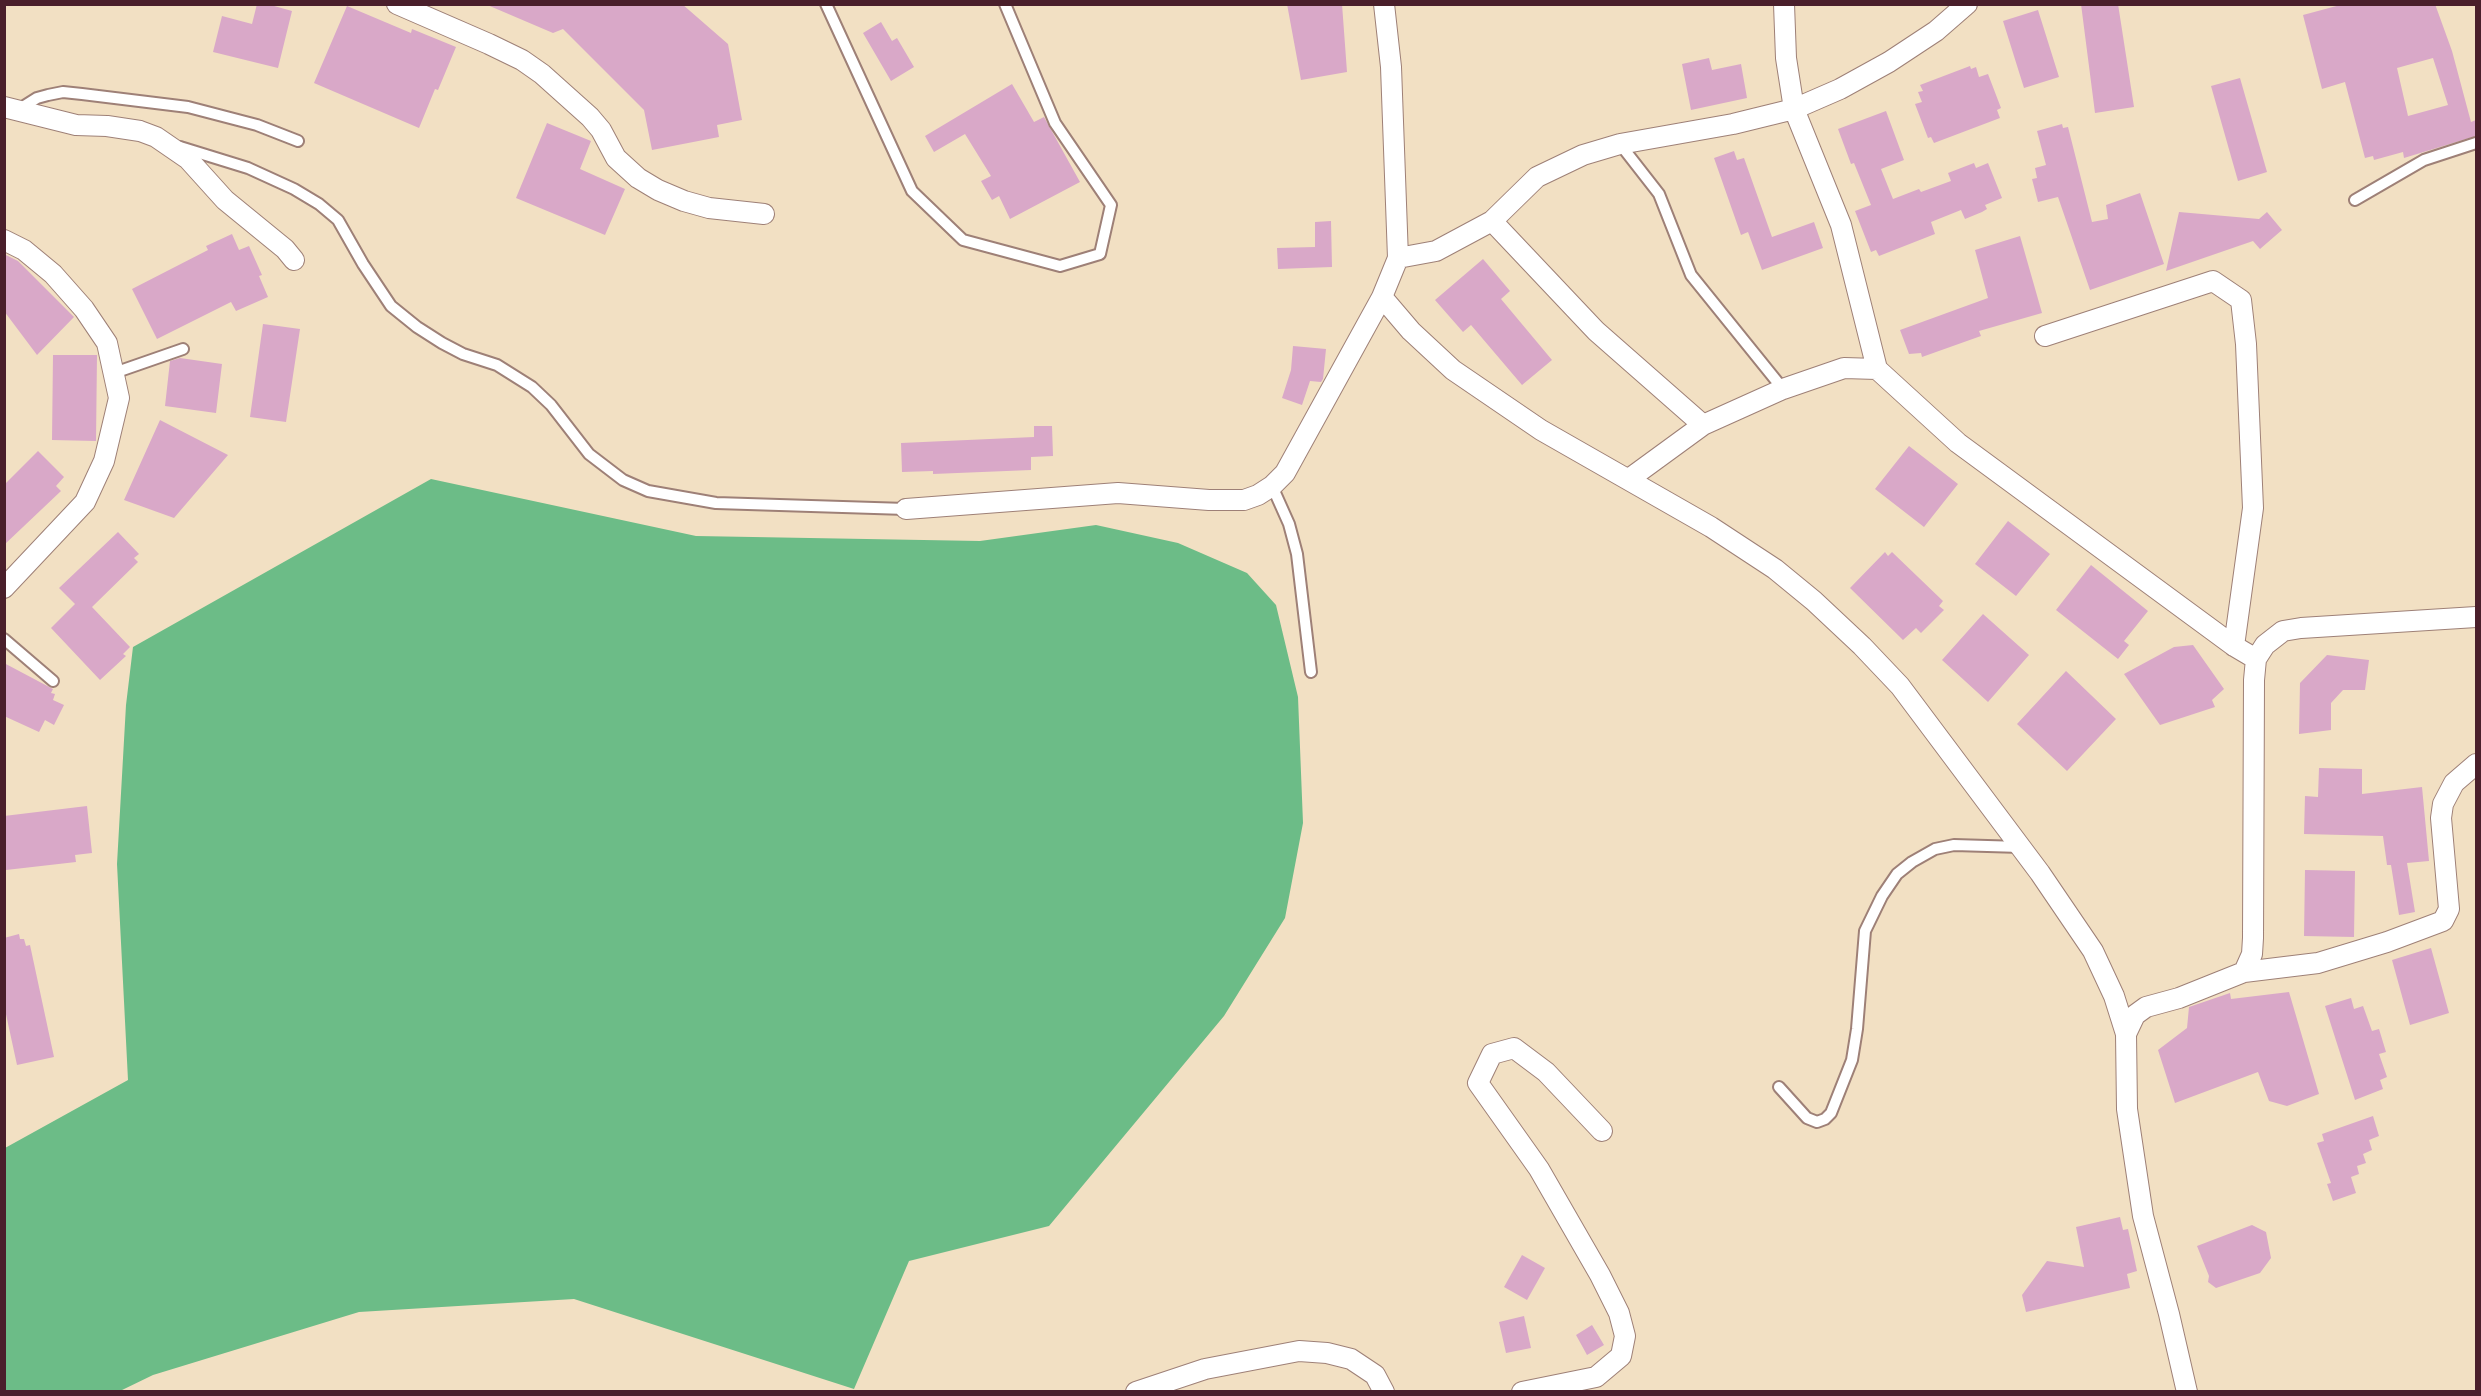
<!DOCTYPE html>
<style>
body{margin:0}
#map{position:relative;width:2481px;height:1396px;overflow:hidden;background:#f2e0c3;font-family:Kalam,sans-serif}
canvas{display:block}
.frame{position:absolute;inset:0;border:6px solid #4a1f2b;pointer-events:none}
</style>
<div id="map">
<canvas width="2481" height="1396"></canvas>
<div class="frame"></div>
</div>
<script>
const g = document.querySelector('canvas').getContext('2d');
g.lineJoin = 'round';
function paint(path, color) { g.fillStyle = color; g.fill(path, 'evenodd'); }
const shape = rows => new Path2D(rows.map(r => 'M' + r).join(''));
function trace(path, color, width, dash) { g.strokeStyle = color; g.lineWidth = width; g.lineCap = dash ? 'butt' : 'round'; g.setLineDash(dash || []); g.stroke(path); }
paint(shape([
 [431,479,696,536,980,541,1096,525,1178,543,1247,573,1276,605,1298,697,1303,823,1285,918,1224,1016,1049,1226,909,1261,854,1389,574,1299,359,1312,153,1375,120,1391,5,1391,5,1148,128,1080,117,864,126,705,133,647]
]), '#6cbc87');
paint(shape([
 [257,4,267,4,292,11,278,68,213,52,222,16,252,24],
 [485,4,682,4,728,44,742,120,717,125,719,137,652,150,644,110,563,29,553,33],
 [1287,4,1342,4,1347,72,1301,80],
 [2081,4,2118,4,2134,107,2095,113],
 [2344,4,2435,4,2452,51,2471,122,2476,120,2476,136,2404,158,2403,152,2374,160,2373,156,2365,158,2345,82,2322,89,2303,15],
 [2433,58,2448,105,2408,116,2397,68],
 [347,6,411,33,412,29,456,47,438,90,435,89,419,128,314,83],
 [2038,10,2059,77,2024,88,2003,21],
 [881,22,892,41,897,38,914,67,891,81,863,33],
 [1709,58,1712,70,1741,64,1747,98,1691,110,1682,64],
 [1970,66,1971,69,1976,67,1979,77,1988,74,2001,108,1997,110,2000,118,1934,143,1931,137,1928,138,1915,104,1922,102,1918,92,1923,91,1920,85],
 [2240,78,2267,172,2238,181,2211,86],
 [1012,84,1034,122,1044,117,1080,182,1010,219,999,196,992,200,981,181,991,176,965,134,934,152,925,136],
 [1886,111,1904,160,1881,169,1893,199,1919,189,1921,192,1951,181,1948,173,1974,163,1976,168,1988,163,2002,198,1985,205,1987,209,1982,212,1965,219,1961,210,1931,222,1935,234,1879,256,1876,250,1871,252,1855,211,1871,205,1854,163,1851,164,1838,129],
 [547,123,591,141,580,169,625,189,605,235,516,198],
 [2062,124,2063,128,2068,127,2092,222,2108,219,2106,205,2140,193,2164,264,2090,290,2058,197,2038,202,2032,179,2037,178,2035,168,2046,165,2037,131],
 [1734,151,1737,160,1744,158,1772,237,1814,222,1823,248,1762,270,1748,232,1741,235,1714,158],
 [2179,212,2259,219,2267,212,2282,230,2260,249,2253,241,2166,271],
 [1331,221,1332,267,1278,269,1277,248,1315,247,1315,222],
 [232,234,239,250,249,246,262,275,259,276,268,297,236,311,231,302,157,339,132,289,208,250,206,246],
 [2020,236,2042,313,1979,331,1981,336,1922,357,1921,353,1909,354,1900,330,1988,298,1975,250],
 [4,254,18,261,74,317,37,355,4,311],
 [1483,259,1510,291,1501,299,1552,360,1522,385,1471,325,1463,332,1435,300],
 [263,324,300,329,286,422,250,417],
 [1293,346,1326,349,1323,379,1321,382,1310,381,1302,405,1282,398,1291,370],
 [53,355,97,355,96,441,52,440],
 [180,358,222,364,216,413,165,406,170,361],
 [160,420,228,455,174,518,124,500],
 [1034,426,1052,426,1053,456,1031,457,1031,470,933,474,933,471,902,472,901,443,1034,437],
 [1909,446,1958,484,1924,527,1875,489],
 [38,451,64,477,56,486,61,491,4,545,4,485],
 [2008,521,2050,554,2016,596,1975,564],
 [118,532,139,554,134,558,138,562,92,607,130,647,123,654,126,656,100,680,51,628,75,604,59,588],
 [1885,552,1888,556,1892,552,1943,601,1939,606,1944,610,1921,633,1916,628,1903,640,1850,588],
 [2091,565,2148,611,2124,641,2129,645,2118,659,2056,610],
 [1983,614,2029,655,1988,702,1942,660],
 [2193,645,2224,689,2212,700,2215,707,2160,725,2124,674,2174,647],
 [2327,655,2369,660,2365,690,2343,690,2331,703,2331,730,2299,734,2300,683],
 [4,663,53,689,51,693,55,694,53,700,64,705,54,725,45,720,39,732,4,716],
 [2066,671,2116,719,2067,771,2017,724],
 [2319,768,2362,769,2362,794,2422,787,2429,861,2407,863,2415,912,2399,915,2391,865,2387,865,2383,836,2304,834,2305,796,2318,797],
 [87,806,92,853,75,855,76,862,6,870,4,816],
 [2305,870,2355,871,2354,937,2304,936],
 [19,934,20,939,24,939,26,946,30,945,54,1057,17,1065,4,1005,4,938],
 [2431,948,2449,1013,2410,1025,2392,960],
 [2289,992,2319,1094,2287,1106,2269,1101,2258,1072,2175,1103,2158,1050,2187,1028,2189,1007,2230,993,2231,999],
 [2351,998,2354,1009,2363,1006,2372,1031,2379,1029,2386,1052,2379,1054,2387,1077,2380,1080,2383,1089,2355,1100,2325,1006],
 [2373,1116,2379,1136,2369,1140,2372,1150,2363,1154,2366,1163,2357,1166,2359,1174,2351,1177,2356,1193,2333,1201,2327,1184,2331,1183,2317,1143,2324,1141,2322,1134],
 [2120,1217,2123,1230,2128,1229,2137,1271,2127,1274,2130,1288,2026,1312,2022,1295,2047,1261,2084,1267,2076,1227],
 [2252,1225,2266,1232,2271,1258,2260,1273,2216,1288,2208,1282,2209,1276,2197,1246],
 [1522,1255,1545,1268,1527,1300,1504,1287],
 [1524,1316,1531,1348,1506,1353,1499,1322],
 [1592,1325,1604,1345,1587,1355,1576,1335]
]), '#d9a8c8');
const lane = shape([
 [826,4,912,191,963,240,1060,266,1100,254,1111,205,1055,123,1005,4],
 [18,110,37,98,48,95,63,92,82,94,188,107,257,125,298,141],
 [1620,144,1659,194,1691,275,1783,389],
 [180,147,248,168,294,189,319,204,338,220,363,264,391,306,417,327,442,343,463,354,497,365,532,387,551,405,589,454,623,480,648,491,716,503,906,509],
 [2355,200,2424,160,2476,143],
 [114,373,183,349],
 [1272,486,1289,524,1297,554,1311,672],
 [4,639,53,681],
 [1779,1087,1807,1118,1817,1122,1825,1119,1831,1113,1852,1060,1857,1029,1865,931,1882,896,1897,874,1912,862,1935,849,1954,845,2021,847]
]);
const street = shape([
 [397,4,489,44,522,60,542,74,590,117,601,130,616,158,638,178,658,190,684,201,709,208,764,214],
 [1784,4,1786,58,1794,109,1841,225,1877,369],
 [4,107,76,125,107,126,140,131,156,137,188,159,225,200,285,249,294,260],
 [1492,221,1596,331,1703,425,1783,389,1844,368,1877,369,1958,443,2234,646,2256,659],
 [4,240,24,250,53,274,84,309,107,343,119,398,104,461,85,502,4,588],
 [1398,258,1436,251,1492,221,1537,177,1583,155,1620,144,1733,124,1794,109,1840,89,1889,62,1936,31,1967,4],
 [1382,297,1411,331,1453,370,1541,430,1711,527,1775,569,1814,601,1862,646,1900,686,2040,873,2093,951,2114,996,2126,1034,2127,1109,2143,1216,2169,1314,2187,1392],
 [2045,336,2213,281,2241,300,2246,344,2253,508,2234,646],
 [1629,479,1703,425],
 [906,509,1118,493,1209,500,1244,500,1258,495,1272,486,1285,473,1382,297,1398,258,1391,67,1384,4],
 [2244,972,2252,954,2253,938,2254,680,2256,659,2265,645,2283,631,2301,628,2476,617],
 [2126,1034,2135,1015,2146,1007,2179,998,2244,972,2318,963,2387,942,2443,921,2449,909,2441,818,2443,804,2454,783,2476,764],
 [1136,1392,1205,1369,1299,1351,1327,1353,1351,1359,1375,1375,1384,1392],
 [1522,1392,1596,1377,1621,1356,1625,1336,1619,1313,1600,1275,1539,1169,1478,1083,1492,1054,1514,1048,1546,1072,1602,1131]
]);
trace(lane, '#9e8077', 14);
trace(street, '#9e8077', 22);
trace(lane, '#fff', 10);
trace(street, '#fff', 20);
</script>
